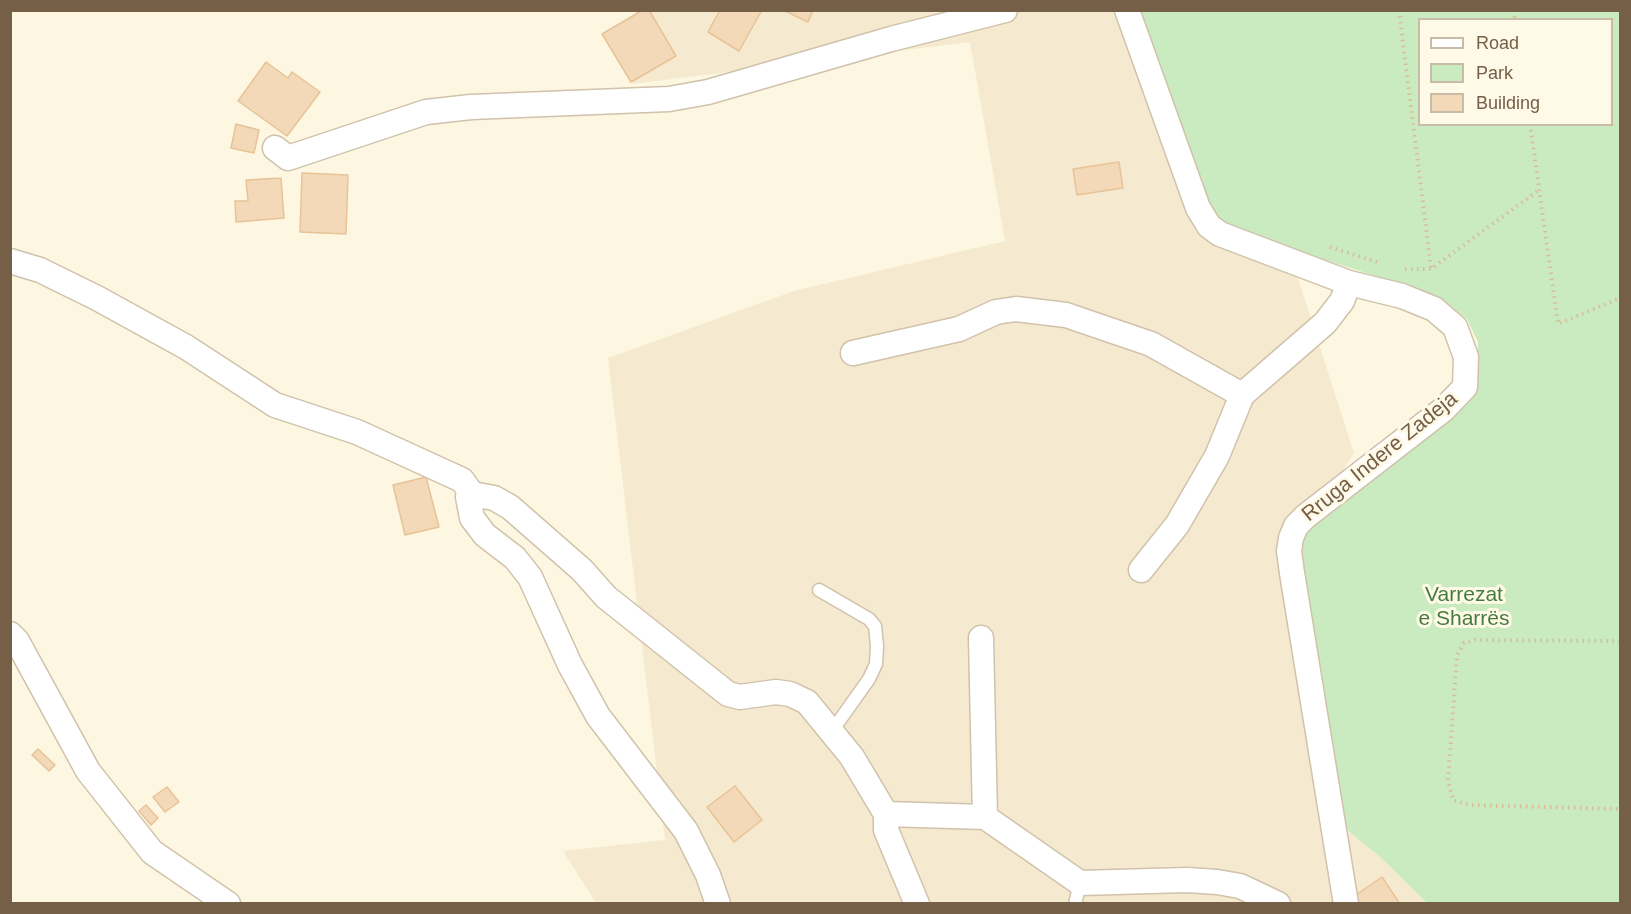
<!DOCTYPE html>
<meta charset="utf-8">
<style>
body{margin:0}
#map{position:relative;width:1631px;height:914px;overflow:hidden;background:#fdf7e1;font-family:Arial,sans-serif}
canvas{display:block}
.frame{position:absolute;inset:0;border:12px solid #755f47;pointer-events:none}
.legend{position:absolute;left:1418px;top:18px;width:195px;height:108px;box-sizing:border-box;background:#fffae8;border:2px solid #c8bca8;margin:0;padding:8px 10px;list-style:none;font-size:18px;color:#755f47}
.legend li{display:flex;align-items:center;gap:12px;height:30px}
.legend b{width:30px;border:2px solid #c8bca8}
</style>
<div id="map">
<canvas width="1631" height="914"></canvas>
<div class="frame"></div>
<ul class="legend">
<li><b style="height:8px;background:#fff"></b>Road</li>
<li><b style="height:16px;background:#caebbf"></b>Park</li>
<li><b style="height:16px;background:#f3d9b8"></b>Building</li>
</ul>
</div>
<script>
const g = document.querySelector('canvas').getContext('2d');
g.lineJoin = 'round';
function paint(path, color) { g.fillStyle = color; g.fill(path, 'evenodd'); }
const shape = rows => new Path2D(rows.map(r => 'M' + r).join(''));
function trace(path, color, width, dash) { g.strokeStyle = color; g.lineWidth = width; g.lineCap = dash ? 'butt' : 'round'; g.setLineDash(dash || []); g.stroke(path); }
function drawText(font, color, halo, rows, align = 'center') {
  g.font = font + ' Arial,sans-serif'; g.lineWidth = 6; g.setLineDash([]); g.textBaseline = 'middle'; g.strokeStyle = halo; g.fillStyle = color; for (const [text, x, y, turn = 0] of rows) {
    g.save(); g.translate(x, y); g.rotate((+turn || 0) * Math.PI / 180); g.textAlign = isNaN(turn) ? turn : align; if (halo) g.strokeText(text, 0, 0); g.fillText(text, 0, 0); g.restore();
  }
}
paint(shape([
 [635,11,1142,11,1219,208,1298,279,1354,453,1300,538,1337,822,1379,856,1427,903,596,903,563,851,665,840,608,358,794,291,1005,241,970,42,632,84]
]), '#f5eacf');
paint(shape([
 [1134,11,1620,11,1620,903,1427,903,1379,856,1337,822,1303,586,1300,538,1310,524,1457,413,1472,394,1478,371,1478,342,1467,319,1449,304,1427,293,1231,229,1216,222],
 [1420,20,1612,20,1612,124,1420,124]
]), '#caebbf');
const building = shape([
 [643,10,649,10,676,56,631,82,602,34,643,10],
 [720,10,762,10,739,51,708,32,720,10],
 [783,10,813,10,808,22,783,10],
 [266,62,288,78,292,72,320,92,287,136,238,101,266,62],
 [236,124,259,130,254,153,231,148,236,124],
 [1119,162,1123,188,1077,195,1073,169,1119,162],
 [302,173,348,175,346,234,300,232,302,173],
 [281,178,284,218,236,222,235,201,248,201,246,180,281,178],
 [426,477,439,527,405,535,393,485,426,477],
 [38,749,55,765,49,771,32,755,38,749],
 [735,786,762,820,734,842,707,807,735,786],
 [167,787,179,802,165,812,153,797,167,787],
 [146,805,158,818,151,825,139,811,146,805],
 [1382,877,1400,904,1353,904,1350,899,1382,877]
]);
paint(building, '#f3d9b8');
trace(building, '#e7c397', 1.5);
const service = shape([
 [819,590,869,619,875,626,877,646,876,664,869,679,832,731],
 [1075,904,1080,883]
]);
const minor = shape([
 [1127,10,1198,208,1209,226,1220,234,1349,283,1402,296,1434,309,1455,327,1466,357,1465,387,1444,409,1306,516,1296,526,1291,538,1289,551,1292,573,1346,904],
 [275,148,288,158,426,112,471,107,669,99,708,92,891,39,1005,10],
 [10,261,40,270,97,298,186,347,275,405,357,432,462,480,472,494],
 [853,353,959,329,996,312,1016,309,1066,315,1151,344,1242,395],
 [472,494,494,498,510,507,582,570,606,597,728,694,740,697,776,692,790,694,807,702,852,757,886,814],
 [472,494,468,497,472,518,485,535,515,558,530,577,570,665,598,716,686,831,708,875,718,904],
 [1141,570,1177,525,1217,456,1242,395,1325,323,1342,301,1349,283],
 [10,634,17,641,88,771,152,852,228,904],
 [981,638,985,817],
 [886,814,985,817,1080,883,1187,880,1217,882,1240,886,1278,904],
 [886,814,886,830,917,904]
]);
trace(service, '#d0c2ab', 15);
trace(minor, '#d0c2ab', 27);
trace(shape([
 [1399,10,1431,268],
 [1514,10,1515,20],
 [1530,124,1558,324,1620,298],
 [1330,247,1377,262],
 [1405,269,1431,269,1539,190],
 [1620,641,1475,640,1464,643,1457,655,1448,781,1453,800,1469,805,1620,809]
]), '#d8bd9b', 4, [1.5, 4.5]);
trace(service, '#fff', 12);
trace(minor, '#fff', 24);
drawText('21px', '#755f47', '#fffae8', [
 ["Rruga Indere Zadeja",1380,457,-39]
]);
drawText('21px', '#467b3f', '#fffae8', [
 ["Varrezat",1464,595],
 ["e Sharrës",1464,619]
]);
</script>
